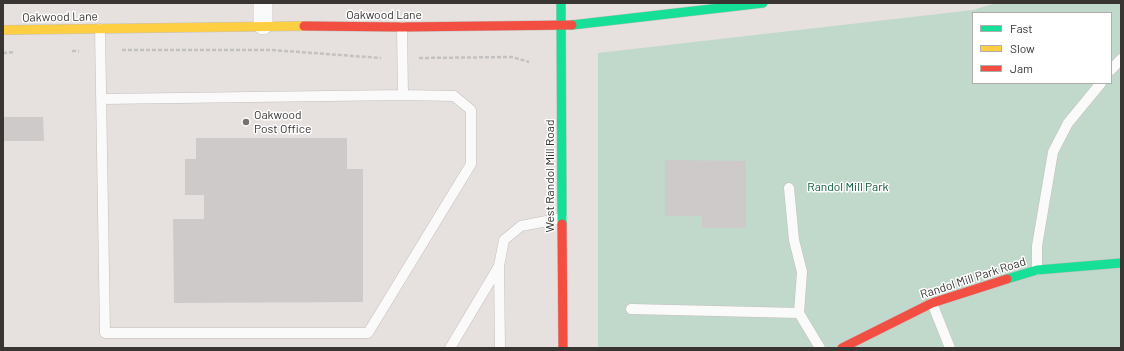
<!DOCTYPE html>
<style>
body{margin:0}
#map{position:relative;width:1124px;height:351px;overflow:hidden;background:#e6e1de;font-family:Barlow,sans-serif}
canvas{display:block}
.frame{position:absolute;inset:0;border:4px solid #383533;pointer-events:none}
.legend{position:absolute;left:972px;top:12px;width:140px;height:72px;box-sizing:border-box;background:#fff;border:1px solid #afaead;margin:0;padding:5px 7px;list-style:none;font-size:12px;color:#383533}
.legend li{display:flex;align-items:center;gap:8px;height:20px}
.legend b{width:20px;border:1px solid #afaead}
</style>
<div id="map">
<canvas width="1124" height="351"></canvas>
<div class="frame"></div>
<ul class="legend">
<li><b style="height:5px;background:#16e098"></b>Fast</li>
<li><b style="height:5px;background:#ffcf43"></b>Slow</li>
<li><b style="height:5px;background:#f24e42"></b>Jam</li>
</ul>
</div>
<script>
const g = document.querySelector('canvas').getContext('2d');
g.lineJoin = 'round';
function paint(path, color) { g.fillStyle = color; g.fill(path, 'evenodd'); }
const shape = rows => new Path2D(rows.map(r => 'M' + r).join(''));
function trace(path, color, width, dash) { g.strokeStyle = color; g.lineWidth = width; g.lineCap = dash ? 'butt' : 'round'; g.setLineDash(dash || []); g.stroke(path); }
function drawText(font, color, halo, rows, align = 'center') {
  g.font = font + ' Barlow,sans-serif'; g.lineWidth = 3; g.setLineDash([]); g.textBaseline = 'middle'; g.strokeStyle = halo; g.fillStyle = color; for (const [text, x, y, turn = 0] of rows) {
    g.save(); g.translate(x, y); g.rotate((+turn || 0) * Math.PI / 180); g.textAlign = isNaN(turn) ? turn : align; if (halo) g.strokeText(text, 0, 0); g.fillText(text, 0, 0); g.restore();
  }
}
paint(shape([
 [996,3,1121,3,1121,348,598,348,598,53,973,10],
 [973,13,1111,13,1111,83,973,83]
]), '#c0d9ca');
paint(shape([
 [3,117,43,117,44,141,3,141],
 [196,138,347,138,347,169,363,169,363,302,174,303,173,219,204,219,204,195,185,195,185,159,196,159],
 [665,160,746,161,746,228,702,228,702,216,665,216]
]), '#cecaca');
const lane = shape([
 [100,29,105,333,368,333,471,164,471,110,454,96,403,95,402,27],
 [1111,70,1121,59],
 [102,99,403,95],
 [789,188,794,240,802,272,799,313],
 [1037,270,1037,246,1053,152,1068,123,1101,83],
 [932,303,950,348],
 [631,309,799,313,820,348],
 [450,348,499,266],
 [500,348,499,266,504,240,521,226,562,218]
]);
const street = shape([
 [263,3,263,25]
]);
const fast = shape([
 [561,3,562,224],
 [572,25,763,3],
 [1007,279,1037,270,1121,263]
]);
const slow = shape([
 [3,30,304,26]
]);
const jam = shape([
 [304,26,402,27,572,25],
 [562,224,563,348],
 [842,348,932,303,1007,279]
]);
trace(lane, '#c3bfbd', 11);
trace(street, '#c3bfbd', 20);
trace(fast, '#c3bfbd', 10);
trace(slow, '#c3bfbd', 10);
trace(jam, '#c3bfbd', 10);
trace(shape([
 [122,50,272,50,381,58],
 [72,51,79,51],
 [3,53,15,52],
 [419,58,512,57,529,62]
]), '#c3c1c1', 2.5, [4, 2]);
trace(lane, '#fbfafa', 10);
trace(street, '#fbfafa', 19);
trace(fast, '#16e098', 9);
trace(slow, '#ffcf43', 9);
trace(jam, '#f24e42', 9);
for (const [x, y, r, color] of [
 [246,122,4,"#75716f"]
]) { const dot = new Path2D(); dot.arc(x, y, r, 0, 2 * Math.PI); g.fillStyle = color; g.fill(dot); trace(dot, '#fff', 1.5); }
drawText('12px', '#383533', '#fff', [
 ["Oakwood Lane",384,15],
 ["Oakwood Lane",60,17,-1],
 ["West Randol Mill Road",550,176,-90],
 ["Randol Mill Park Road",973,278,-18]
]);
drawText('12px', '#383533', '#fff', [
 ["Oakwood",254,115],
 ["Post Office",254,129]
], 'left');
drawText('12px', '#095439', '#fff', [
 ["Randol Mill Park",848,187]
]);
</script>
